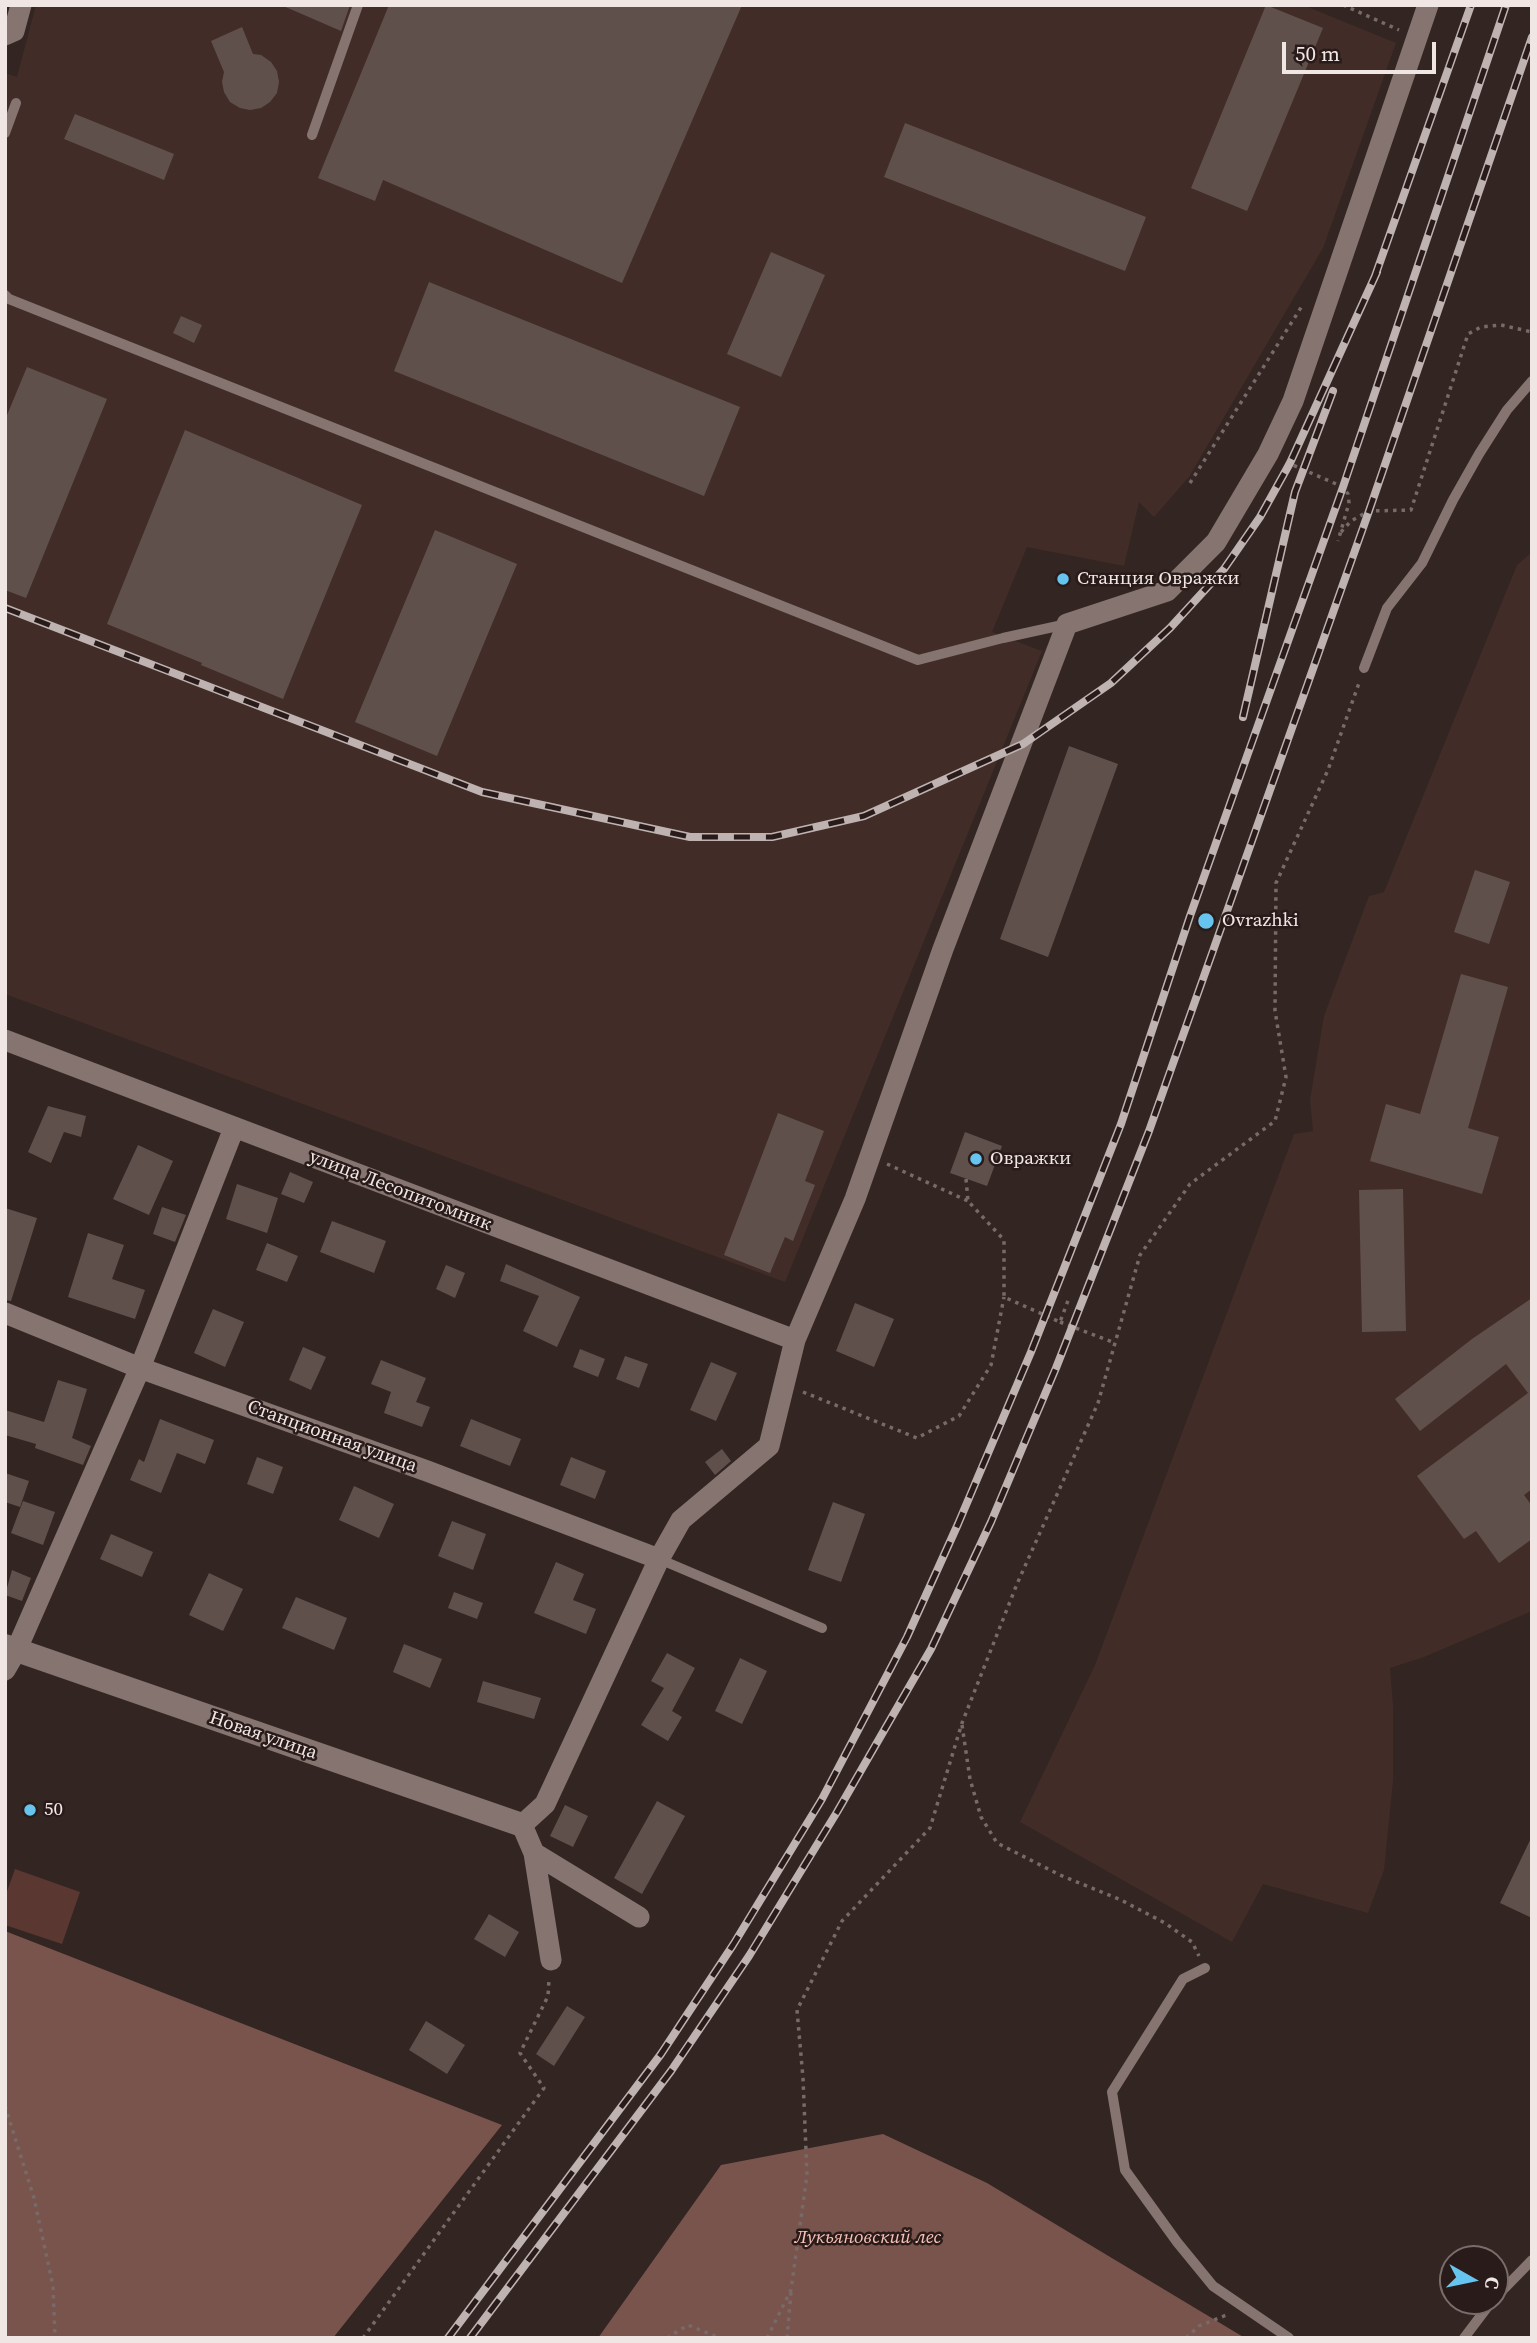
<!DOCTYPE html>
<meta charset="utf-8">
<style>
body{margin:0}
#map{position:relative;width:1537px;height:2343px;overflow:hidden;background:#332522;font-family:"Source Serif 4",serif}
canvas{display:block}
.frame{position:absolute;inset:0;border:7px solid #f0e6e4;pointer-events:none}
.north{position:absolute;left:1439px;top:2245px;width:70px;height:70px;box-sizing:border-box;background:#291b19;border:2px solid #796c6a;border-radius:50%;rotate:99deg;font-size:19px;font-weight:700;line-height:28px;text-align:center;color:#f0e6e4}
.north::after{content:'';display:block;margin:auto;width:24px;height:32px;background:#66c4ef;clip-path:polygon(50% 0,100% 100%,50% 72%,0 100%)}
.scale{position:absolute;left:1282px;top:42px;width:154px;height:32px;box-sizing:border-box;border:4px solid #f0e6e4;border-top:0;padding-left:9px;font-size:21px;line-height:24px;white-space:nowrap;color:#f0e6e4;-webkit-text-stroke:5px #291b19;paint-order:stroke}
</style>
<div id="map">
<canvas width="1537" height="2343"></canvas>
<div class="frame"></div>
<div class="north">С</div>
<div class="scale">50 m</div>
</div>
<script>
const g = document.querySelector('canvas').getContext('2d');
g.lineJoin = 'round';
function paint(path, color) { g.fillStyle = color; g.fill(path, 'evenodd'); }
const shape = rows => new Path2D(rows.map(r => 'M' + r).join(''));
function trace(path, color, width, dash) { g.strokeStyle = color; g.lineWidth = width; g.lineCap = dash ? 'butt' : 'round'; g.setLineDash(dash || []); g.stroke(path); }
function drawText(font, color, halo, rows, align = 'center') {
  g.font = font + ' "Source Serif 4",serif'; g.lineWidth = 5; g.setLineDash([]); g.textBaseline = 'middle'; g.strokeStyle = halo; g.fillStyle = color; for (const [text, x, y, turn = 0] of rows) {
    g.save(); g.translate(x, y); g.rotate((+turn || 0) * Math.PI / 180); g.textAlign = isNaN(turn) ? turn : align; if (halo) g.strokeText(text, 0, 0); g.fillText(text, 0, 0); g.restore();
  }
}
paint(shape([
 [36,5,1303,5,1396,43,1323,248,1189,477,1154,517,1139,502,1124,566,1027,547,992,632,1042,651,785,1282,5,994,5,73,17,77],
 [1532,552,1532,1611,1424,1657,1390,1668,1393,1706,1393,1781,1384,1870,1368,1913,1263,1884,1232,1942,1020,1822,1095,1665,1294,1134,1313,1131,1310,1100,1324,1016,1369,896,1384,892,1517,565]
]), '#412c28');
paint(shape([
 [15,1869,80,1892,62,1944,5,1925,5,1897]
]), '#5a3831');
paint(shape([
 [5,1931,502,2125,333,2338,5,2338],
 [883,2134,987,2183,1245,2338,598,2338,721,2165]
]), '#79544d');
paint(shape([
 [281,5,350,5,341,31],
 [389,5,742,5,622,283,383,180,375,201,318,178],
 [1266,5,1323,28,1247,211,1191,188],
 [242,27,253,54,261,55,271,62,277,71,279,82,277,93,270,102,261,108,250,110,240,108,230,102,224,92,222,82,224,72,211,41],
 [75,114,174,154,164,180,64,139],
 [905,123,1146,217,1125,271,884,177],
 [771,252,825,275,781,377,727,354],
 [429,282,740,407,704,496,394,371],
 [181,316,202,325,194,343,173,333],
 [27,367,107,399,26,598,5,590,5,420],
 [185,430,362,505,283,699,201,665,202,663,107,624],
 [435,530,517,564,437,756,355,722],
 [1069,746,1118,764,1048,957,1000,939],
 [1475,870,1510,882,1489,944,1454,932],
 [1461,974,1508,987,1468,1128,1499,1137,1482,1194,1370,1161,1386,1104,1420,1114],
 [48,1106,86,1116,81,1137,64,1132,51,1163,28,1152],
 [778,1113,824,1131,805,1181,815,1185,793,1241,785,1237,770,1273,724,1255],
 [965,1132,1002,1146,987,1186,950,1173],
 [138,1145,173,1161,149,1215,113,1199],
 [290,1172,313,1182,304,1203,281,1194],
 [237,1184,278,1198,267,1233,226,1219],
 [1403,1189,1406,1331,1362,1332,1359,1190],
 [162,1207,186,1215,175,1242,153,1234],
 [5,1208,37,1218,11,1301,5,1300],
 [332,1221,386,1241,374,1273,320,1252],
 [88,1233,124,1245,112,1279,145,1290,135,1319,68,1297],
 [267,1243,298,1256,287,1282,256,1270],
 [506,1264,580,1297,557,1347,523,1331,539,1296,500,1281],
 [446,1265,465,1273,455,1298,436,1289],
 [1532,1298,1532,1489,1524,1495,1532,1506,1532,1539,1499,1563,1476,1531,1464,1539,1417,1476,1528,1393,1506,1364,1420,1431,1395,1399,1472,1339],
 [855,1303,894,1319,874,1367,836,1351],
 [213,1309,244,1322,225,1367,194,1353],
 [303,1347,326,1357,311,1390,289,1380],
 [580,1349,605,1359,598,1377,573,1367],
 [625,1356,648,1364,639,1388,616,1379],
 [381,1360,426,1378,416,1402,430,1407,422,1427,384,1413,391,1392,371,1384],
 [711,1362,737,1373,716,1421,690,1410],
 [58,1380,87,1389,72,1438,91,1446,83,1465,35,1448,36,1444,5,1435,5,1410,44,1422],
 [160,1419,214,1440,205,1464,177,1453,161,1493,130,1480,139,1459,144,1462],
 [471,1419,521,1439,510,1466,460,1446],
 [722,1449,731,1461,715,1475,705,1462],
 [257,1457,283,1467,273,1494,247,1484],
 [571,1457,606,1471,595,1499,560,1485],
 [5,1473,29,1481,20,1507,5,1502],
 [354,1486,394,1504,379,1538,339,1520],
 [23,1501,55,1512,43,1545,11,1533],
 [833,1502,865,1514,841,1582,808,1570],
 [452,1521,486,1534,473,1570,438,1556],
 [111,1534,153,1552,142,1577,100,1559],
 [556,1562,584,1574,573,1600,596,1609,586,1634,534,1613],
 [12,1570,31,1578,22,1601,5,1595],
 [209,1573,243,1589,223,1631,189,1615],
 [454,1592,483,1603,477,1619,448,1608],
 [296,1597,347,1618,334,1650,282,1628],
 [404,1644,442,1659,430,1688,393,1672],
 [667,1653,695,1668,672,1711,682,1717,668,1741,641,1725,664,1688,651,1681],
 [740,1658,767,1671,742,1724,715,1711],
 [483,1681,541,1698,534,1719,477,1702],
 [657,1801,685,1816,642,1894,614,1878],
 [565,1805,588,1816,573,1847,550,1836],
 [1532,1836,1532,1918,1500,1903],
 [489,1914,519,1932,505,1957,474,1939],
 [567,2006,585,2017,554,2066,536,2054],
 [426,2021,465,2045,447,2074,409,2050]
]), '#60504c');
trace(shape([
 [1343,5,1399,30],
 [1286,462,1343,487,1348,494,1349,503,1338,541],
 [1190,483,1302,306],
 [1341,532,1351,521,1369,511,1411,510,1468,334,1481,327,1501,325,1532,332],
 [887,1164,968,1201],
 [966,1179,968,1201,1004,1240,1004,1297,1060,1322,1069,1298],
 [1060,1322,1115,1343],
 [803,1392,917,1438,959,1416,991,1365,1004,1297],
 [962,1725,970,1779,981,1817,997,1843,1060,1875,1121,1900,1165,1923,1192,1942,1199,1956],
 [5,2106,34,2198,53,2286,55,2338],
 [363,2338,544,2088,520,2053,548,1996,549,1979],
 [667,2338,688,2325,720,2338],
 [767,2338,791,2290,807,2175,803,2078,797,2010,842,1921,930,1828,962,1723,1017,1584,1098,1403,1140,1255,1190,1184,1275,1121,1286,1077,1275,1011,1276,883,1328,770,1359,683],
 [787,2338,791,2292],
 [1186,2338,1199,2326,1229,2314]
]), '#776a68', 3.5, [3.5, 5]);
trace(shape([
 [5,133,16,103],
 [312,135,358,5],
 [5,295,9,299,918,660,1003,638,1067,624],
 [1364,668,1387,608,1422,563,1453,500,1479,454,1507,410,1532,381],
 [659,1559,822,1628],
 [1205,1968,1183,1979,1112,2092,1125,2170,1177,2242,1213,2286,1289,2338],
 [1495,2298,1532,2260],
 [1464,2338,1492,2301]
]), '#857470', 10);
trace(shape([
 [5,35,14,31,21,5],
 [5,1040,795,1340],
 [5,1313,140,1368,427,1471,659,1559],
 [5,1670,16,1651,140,1368,234,1128],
 [534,1853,639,1917],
 [551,1960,534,1853,522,1825,545,1804,659,1559,681,1520,769,1446,795,1340,855,1199,943,949,1067,624,1167,591,1216,542,1268,454,1293,401,1428,5]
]), '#857470', 21);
trace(shape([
 [5,1646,522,1825]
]), '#857470', 24);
const rail = shape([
 [1374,279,1471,5],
 [5,608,482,792,690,837,772,837,864,816,1023,744,1111,683,1170,628,1224,569,1260,517,1290,463,1377,272],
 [1243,717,1295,492,1333,391],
 [448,2338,661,2054,733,1945,822,1799,907,1637,958,1524,1031,1352,1121,1124,1190,916,1343,487,1506,5],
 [470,2338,671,2071,749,1956,837,1812,931,1649,991,1522,1056,1368,1149,1131,1369,511,1532,37]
]);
trace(rail, '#beb3b1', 8);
trace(rail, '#291b19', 5, [16]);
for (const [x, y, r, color] of [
 [1063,579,7,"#66c4ef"],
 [1206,921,9,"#66c4ef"],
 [976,1159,7,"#66c4ef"],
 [30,1810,7,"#66c4ef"]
]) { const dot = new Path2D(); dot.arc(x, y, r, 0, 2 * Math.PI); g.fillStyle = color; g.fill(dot); trace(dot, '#291b19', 2.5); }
drawText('19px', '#f0e6e4', '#291b19', [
 ["Станция Овражки",1077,579],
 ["Ovrazhki",1222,921],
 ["Овражки",990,1159],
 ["50",44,1810]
], 'left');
drawText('19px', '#f0e6e4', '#291b19', [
 ["улица Лесопитомник",400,1191,21],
 ["Станционная улица",332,1437,20],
 ["Новая улица",263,1736,19]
]);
drawText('italic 19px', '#fac3b8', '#291b19', [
 ["Лукьяновский лес",868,2238]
]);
</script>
